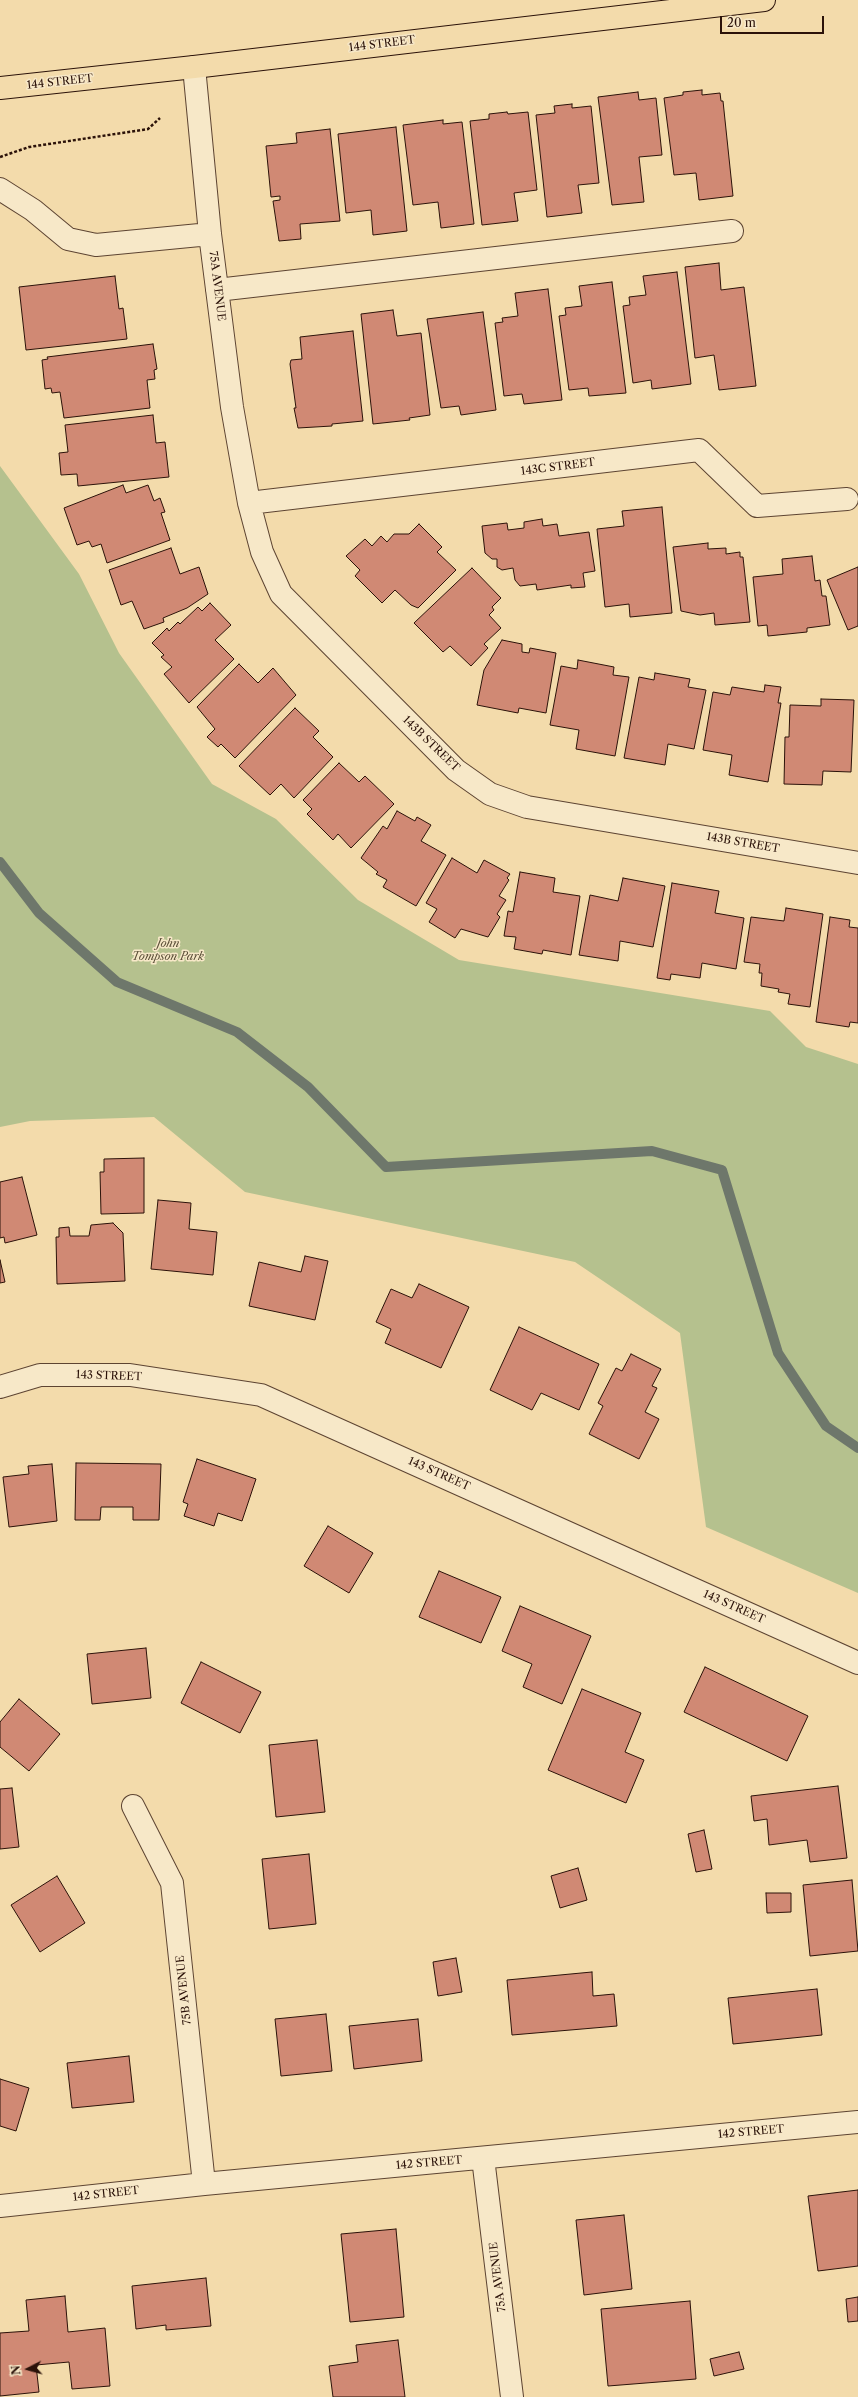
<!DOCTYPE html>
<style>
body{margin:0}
#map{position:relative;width:858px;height:2397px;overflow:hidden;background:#f3dbab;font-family:"Libre Caslon Text",serif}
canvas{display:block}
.north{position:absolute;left:8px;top:2349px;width:40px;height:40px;-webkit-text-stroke:3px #f7e8c8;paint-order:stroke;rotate:264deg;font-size:11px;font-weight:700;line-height:16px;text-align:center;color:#2b1209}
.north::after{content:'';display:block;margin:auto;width:14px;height:18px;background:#2b1209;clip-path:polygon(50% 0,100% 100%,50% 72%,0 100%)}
.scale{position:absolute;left:720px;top:16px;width:104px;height:18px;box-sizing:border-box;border:2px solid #2b1209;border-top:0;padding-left:5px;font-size:12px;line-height:14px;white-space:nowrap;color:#2b1209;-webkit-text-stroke:3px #f7e8c8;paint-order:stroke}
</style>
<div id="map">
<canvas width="858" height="2397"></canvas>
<div class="north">N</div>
<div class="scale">20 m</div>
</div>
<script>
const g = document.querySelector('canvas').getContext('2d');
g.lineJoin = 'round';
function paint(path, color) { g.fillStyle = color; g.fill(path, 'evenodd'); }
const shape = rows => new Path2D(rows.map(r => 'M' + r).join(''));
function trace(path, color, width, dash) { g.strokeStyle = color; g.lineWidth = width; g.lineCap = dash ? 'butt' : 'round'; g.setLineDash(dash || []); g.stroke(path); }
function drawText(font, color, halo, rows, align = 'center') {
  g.font = font + ' "Libre Caslon Text",serif'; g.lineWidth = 3; g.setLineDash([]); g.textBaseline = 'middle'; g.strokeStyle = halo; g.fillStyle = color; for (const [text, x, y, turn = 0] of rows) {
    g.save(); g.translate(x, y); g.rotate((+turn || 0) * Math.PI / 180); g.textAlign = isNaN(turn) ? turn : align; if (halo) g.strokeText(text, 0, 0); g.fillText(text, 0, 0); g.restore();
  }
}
paint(shape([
 [0,466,79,574,119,653,212,784,276,819,358,900,459,960,770,1011,806,1047,858,1064,858,1593,706,1527,680,1333,575,1262,245,1192,154,1117,30,1121,0,1127]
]), '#b5c18e');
trace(shape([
 [0,862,39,913,117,982,237,1032,308,1087,386,1167,652,1151,722,1170,778,1353,826,1426,858,1448]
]), '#6e776b', 10);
const building = shape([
 [702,90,702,95,720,93,721,101,723,101,733,196,699,200,696,173,674,175,664,98,683,95,683,92,702,90],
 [638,92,639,100,656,98,662,155,639,157,644,202,612,205,598,97,638,92],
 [572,104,572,108,591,106,599,183,578,185,582,213,547,217,536,115,555,113,554,106,572,104],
 [507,112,508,114,528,112,537,190,514,193,518,221,482,225,470,121,489,119,489,114,507,112],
 [443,120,443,124,462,122,474,224,441,228,438,202,413,205,403,125,443,120],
 [396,127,407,231,373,235,371,210,346,213,338,134,396,127],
 [330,129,340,221,300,224,301,239,279,241,273,201,280,200,280,196,271,197,266,146,297,143,296,133,330,129],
 [719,263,721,290,744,287,756,386,719,390,714,355,695,358,685,267,719,263],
 [677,272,691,384,652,389,651,380,633,383,623,306,630,305,629,297,646,295,643,276,677,272],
 [115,276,119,309,123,308,127,339,26,350,19,287,115,276],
 [612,282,626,393,589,396,588,388,569,390,559,316,566,315,565,308,582,306,579,286,612,282],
 [548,289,562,400,524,404,522,394,504,396,495,323,503,322,502,318,518,316,515,293,548,289],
 [393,310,397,336,421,333,430,415,409,418,410,420,373,424,361,314,393,310],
 [483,312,496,410,461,415,459,406,441,408,427,319,483,312],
 [353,331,363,421,332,424,332,426,298,428,294,408,296,408,290,364,291,360,302,359,300,337,353,331],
 [153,344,157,369,154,370,155,379,147,380,150,408,64,418,60,392,52,393,51,388,45,389,42,360,48,359,47,357,153,344],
 [153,415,156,443,165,442,169,477,78,486,77,474,61,475,59,453,68,452,65,425,153,415],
 [123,485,126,493,148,485,154,501,160,498,165,512,161,513,170,540,107,563,101,544,92,547,89,541,77,545,64,508,123,485],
 [662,507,672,613,630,617,629,604,605,607,597,529,624,526,622,511,662,507],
 [542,519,543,526,557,524,559,536,589,532,595,571,583,573,585,587,571,588,571,585,537,590,536,584,520,586,515,580,513,568,502,570,497,567,497,559,492,559,485,553,482,526,507,523,508,530,524,528,524,522,542,519],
 [419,524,442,547,437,552,456,570,418,608,411,605,395,590,382,603,355,576,360,570,346,556,365,539,372,546,381,536,387,542,394,534,409,534,419,524],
 [708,543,708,549,726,548,726,554,740,552,740,557,743,557,750,622,715,625,714,613,700,615,681,611,673,547,708,543],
 [171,548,180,574,199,567,208,594,187,608,163,618,164,622,144,629,132,601,121,605,109,570,171,548],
 [812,556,815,581,820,580,822,596,826,596,830,625,807,628,807,632,768,636,767,625,758,626,753,577,783,574,782,559,812,556],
 [858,567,858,626,848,630,827,580,858,567],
 [472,568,501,598,492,607,494,610,489,615,501,628,484,644,488,648,471,666,450,646,443,652,414,623,472,568],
 [210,603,231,625,215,640,234,659,189,703,164,674,172,667,161,657,164,655,152,643,167,628,169,631,178,622,180,624,198,607,202,611,210,603],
 [502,640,522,644,522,652,529,653,530,648,556,653,546,713,519,708,518,713,477,705,484,670,502,640],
 [578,660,614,667,613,675,629,677,615,756,576,749,579,730,550,725,561,666,577,669,578,660],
 [239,664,258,683,273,668,296,695,235,758,221,744,218,747,207,737,215,729,197,707,239,664],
 [655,673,690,679,688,687,706,690,694,749,668,744,665,765,624,758,639,677,654,680,655,673],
 [765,685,781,687,778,703,781,703,768,782,729,775,732,755,703,750,713,692,730,695,732,687,764,692,765,685],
 [821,699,854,700,851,772,823,771,822,785,784,784,785,737,789,737,790,705,821,706,821,699],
 [295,708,319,731,313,737,333,757,294,798,281,784,270,795,239,766,295,708],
 [339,763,359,782,365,776,394,804,351,848,338,834,333,840,307,814,312,809,303,800,339,763],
 [397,811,415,821,417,817,431,825,421,841,446,855,416,906,383,887,387,880,376,874,378,872,361,858,383,826,387,829,397,811],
 [452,858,477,873,484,860,510,874,507,878,509,880,499,896,506,900,497,914,500,917,488,937,461,929,455,938,429,922,437,909,426,903,452,858],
 [520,872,555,878,553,892,580,896,571,955,543,950,542,954,514,949,516,937,504,936,508,911,513,912,520,872],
 [623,878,665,886,653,947,620,941,618,961,579,955,590,895,618,901,623,878],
 [672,883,719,891,715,913,744,918,736,969,702,963,700,978,671,974,670,980,657,978,672,883],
 [786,908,823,914,810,1007,788,1004,790,994,778,992,779,989,761,986,762,973,759,973,760,964,744,962,751,917,784,921,786,908],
 [830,917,850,920,849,927,858,928,858,1023,850,1022,849,1027,816,1022,830,917],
 [144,1158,144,1213,101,1214,100,1172,104,1172,104,1159,144,1158],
 [22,1177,37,1235,5,1243,4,1237,0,1238,0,1182,22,1177],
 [158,1200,191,1203,189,1229,217,1232,213,1275,151,1269,158,1200],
 [113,1223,123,1233,125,1281,57,1284,56,1237,59,1237,59,1228,69,1227,70,1236,89,1236,91,1225,113,1223],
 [305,1256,328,1261,315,1320,249,1306,259,1262,301,1272,305,1256],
 [0,1260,5,1282,0,1283,0,1260],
 [419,1284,469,1307,441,1368,385,1343,391,1329,376,1322,391,1289,412,1298,419,1284],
 [519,1327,599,1364,579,1410,541,1393,532,1410,490,1390,519,1327],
 [631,1354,661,1369,652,1386,657,1388,645,1412,659,1419,639,1459,589,1434,603,1406,598,1403,616,1368,622,1371,631,1354],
 [197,1459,256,1479,242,1521,218,1513,214,1526,184,1516,188,1504,183,1502,197,1459],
 [76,1463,161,1464,159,1520,133,1520,133,1507,101,1507,100,1520,75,1520,76,1463],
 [52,1464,57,1521,9,1527,3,1477,29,1474,28,1466,52,1464],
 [328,1526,373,1553,349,1593,304,1566,328,1526],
 [439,1571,501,1597,481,1643,419,1617,439,1571],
 [520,1606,591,1636,562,1704,523,1687,532,1664,502,1651,520,1606],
 [146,1648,151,1698,92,1704,87,1654,146,1648],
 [201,1662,261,1692,240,1733,181,1703,201,1662],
 [705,1667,808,1716,787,1761,684,1712,705,1667],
 [582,1689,641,1713,625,1752,644,1760,626,1803,548,1770,582,1689],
 [19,1699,60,1734,29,1771,0,1747,0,1722,19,1699],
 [317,1740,325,1812,276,1817,269,1745,317,1740],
 [838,1786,847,1858,810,1862,807,1840,769,1845,767,1819,754,1821,751,1796,838,1786],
 [12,1788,19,1847,0,1849,0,1789,12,1788],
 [704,1830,712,1869,696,1872,688,1834,704,1830],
 [309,1854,316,1924,269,1929,262,1859,309,1854],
 [578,1868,587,1900,560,1908,551,1876,578,1868],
 [57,1876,85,1923,40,1952,11,1905,57,1876],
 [852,1880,858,1951,810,1956,803,1885,852,1880],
 [766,1893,791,1893,791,1912,767,1913,766,1893],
 [456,1958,462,1992,438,1996,433,1962,456,1958],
 [592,1972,593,1996,614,1994,617,2026,512,2035,507,1980,592,1972],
 [817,1989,822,2035,733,2044,728,1998,817,1989],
 [326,2014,332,2071,281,2076,275,2019,326,2014],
 [418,2019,422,2061,354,2069,349,2026,418,2019],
 [129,2056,134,2102,72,2108,67,2063,129,2056],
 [0,2079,29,2088,16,2131,0,2126,0,2079],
 [858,2190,858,2266,818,2271,808,2196,858,2190],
 [624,2215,632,2289,584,2295,576,2220,624,2215],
 [396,2229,404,2317,350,2322,341,2234,396,2229],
 [206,2278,211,2326,166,2330,166,2325,136,2329,132,2286,206,2278],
 [65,2296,68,2332,105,2328,110,2386,72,2389,69,2362,36,2365,39,2392,0,2396,0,2333,29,2331,26,2300,65,2296],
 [858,2297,858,2321,848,2322,846,2299,858,2297],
 [690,2301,696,2379,608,2386,601,2309,690,2301],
 [398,2340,405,2397,333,2397,329,2366,358,2362,356,2345,398,2340],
 [739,2352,744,2369,714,2376,710,2359,739,2352]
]);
paint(building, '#d08974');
trace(building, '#2b1209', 1);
const minor = shape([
 [194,67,210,234,232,407,249,503,262,552,281,594,456,770,490,794,527,807,858,863],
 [0,189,33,210,68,239,96,245,210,234],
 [217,290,732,231],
 [249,503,699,450,757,506,847,499],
 [0,1387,40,1375,130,1375,261,1395,858,1663],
 [133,1806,172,1883,204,2184],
 [483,2158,512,2397],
 [0,2206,204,2184,858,2122]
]);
const major = shape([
 [0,88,194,67,764,0]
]);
trace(minor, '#5d4432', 24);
trace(major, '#2b1209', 24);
trace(shape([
 [0,157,29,147,148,129,160,118]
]), '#2b1209', 2.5, [3, 2]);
trace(minor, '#f7e8c8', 22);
trace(major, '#f3dbab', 22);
drawText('11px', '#2b1209', '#f7e8c8', [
 ["144 STREET",382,44,-7],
 ["144 STREET",60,82,-6],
 ["75A AVENUE",217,286,83],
 ["143C STREET",558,467,-7],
 ["143B STREET",431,744,44],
 ["143B STREET",743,843,10],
 ["143 STREET",109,1376,2],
 ["143 STREET",439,1474,24],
 ["143 STREET",734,1607,24],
 ["75B AVENUE",184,1990,-96],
 ["142 STREET",751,2132,-5],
 ["142 STREET",429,2163,-5],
 ["142 STREET",106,2194,-6],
 ["75A AVENUE",498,2277,-97]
]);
drawText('italic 11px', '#5b4f38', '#f7e8c8', [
 ["John",168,944],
 ["Tompson Park",168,957]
]);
</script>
